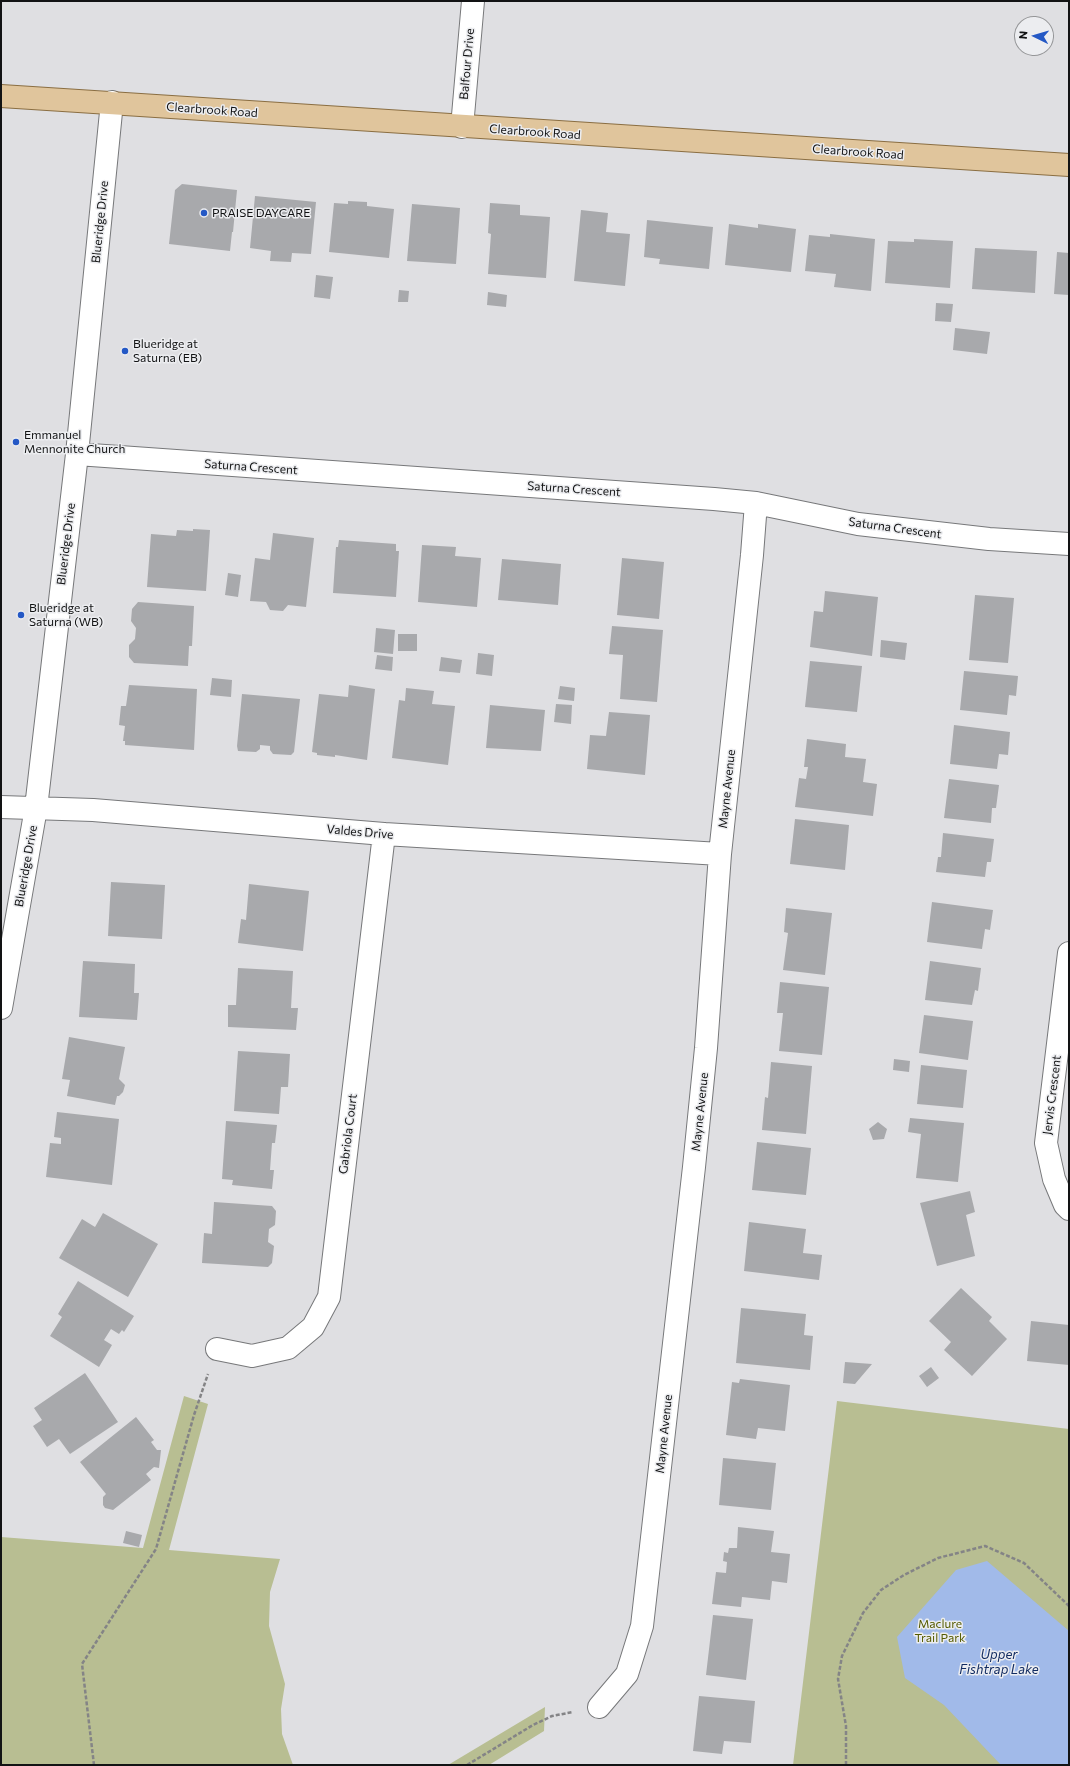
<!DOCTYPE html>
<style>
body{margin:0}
#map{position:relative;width:1070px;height:1766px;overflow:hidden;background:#dfdfe2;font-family:Commissioner,sans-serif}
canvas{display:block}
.frame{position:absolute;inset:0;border:2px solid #121314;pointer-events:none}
.north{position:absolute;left:1014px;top:16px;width:40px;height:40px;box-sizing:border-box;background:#ecedf0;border:1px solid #959698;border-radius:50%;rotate:275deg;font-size:11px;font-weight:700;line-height:16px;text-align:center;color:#121314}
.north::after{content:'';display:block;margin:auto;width:14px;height:18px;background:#2458c5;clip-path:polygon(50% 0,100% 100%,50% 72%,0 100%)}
</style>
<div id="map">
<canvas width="1070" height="1766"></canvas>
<div class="frame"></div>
<div class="north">N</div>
</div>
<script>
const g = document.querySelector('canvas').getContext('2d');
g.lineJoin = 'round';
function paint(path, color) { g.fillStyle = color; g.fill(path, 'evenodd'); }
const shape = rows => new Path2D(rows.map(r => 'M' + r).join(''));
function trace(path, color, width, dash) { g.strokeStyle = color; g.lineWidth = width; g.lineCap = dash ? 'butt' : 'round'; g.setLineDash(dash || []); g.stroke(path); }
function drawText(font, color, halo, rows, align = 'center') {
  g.font = font + ' Commissioner,sans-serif'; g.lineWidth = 3; g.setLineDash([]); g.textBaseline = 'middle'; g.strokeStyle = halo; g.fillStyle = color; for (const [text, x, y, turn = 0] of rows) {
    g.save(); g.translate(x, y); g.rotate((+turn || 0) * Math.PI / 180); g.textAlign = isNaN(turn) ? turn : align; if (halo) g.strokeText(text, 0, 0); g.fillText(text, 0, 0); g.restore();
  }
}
paint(shape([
 [184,1396,208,1404,169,1550,280,1559,270,1592,269,1626,285,1684,281,1709,282,1734,293,1765,1,1765,1,1537,143,1548],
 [837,1401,1069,1429,1069,1765,793,1765],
 [545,1707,544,1731,489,1765,448,1765]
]), '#b8be92');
paint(shape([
 [987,1561,1069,1631,1069,1765,1001,1765,944,1705,905,1678,897,1637,956,1570]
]), '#a1bae9');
paint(shape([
 [182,184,237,190,233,232,232,232,230,251,169,244,175,190],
 [255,196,316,202,311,254,292,253,291,262,270,261,271,251,250,248],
 [348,201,367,202,367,206,394,209,389,258,329,252,334,203,348,204],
 [490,203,520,205,520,215,550,217,546,278,488,274,491,234,488,233],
 [412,204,460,208,456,264,407,261],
 [581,210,608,213,606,232,630,234,625,286,574,281],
 [647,220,713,227,709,269,659,264,660,259,644,257],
 [729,224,758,228,758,224,796,229,791,272,725,265],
 [830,234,875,239,871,291,834,287,836,274,805,271,809,235,830,237],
 [914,239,953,241,950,288,885,283,888,241,914,242],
 [975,248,1037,251,1035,293,972,289],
 [1057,252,1069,253,1069,295,1054,294],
 [316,275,333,277,330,299,314,297],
 [399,290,409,291,408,302,398,302],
 [488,292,507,295,506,307,487,305],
 [936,303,953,304,951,322,935,321],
 [955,328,990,332,987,354,953,350],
 [193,529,210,530,206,591,147,587,151,534,176,536,177,530,193,531],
 [273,533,314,538,306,607,288,605,283,611,270,610,266,602,250,601,255,558,270,560],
 [339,540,396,544,396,551,399,551,396,597,333,593,336,547,338,547],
 [422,545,456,547,455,556,481,558,477,607,418,602],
 [622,558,664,562,659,619,617,615],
 [502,559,561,564,558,605,498,600],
 [228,573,241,575,238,597,225,595],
 [825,591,878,597,872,656,810,647,814,611,823,612],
 [975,595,1014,598,1008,663,969,660],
 [138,602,194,606,192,646,189,646,188,666,134,663,129,657,129,645,135,639,136,628,131,621,132,609],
 [612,626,663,630,657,702,620,699,623,655,609,654],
 [376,628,395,630,393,654,374,652],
 [398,634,417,634,417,651,398,651],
 [881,640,907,643,905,660,880,657],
 [478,653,494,655,492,676,476,674],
 [377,655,393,657,392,671,375,669],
 [441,657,462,660,460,673,439,671],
 [810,661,862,666,857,712,805,707],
 [964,671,1018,676,1016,696,1009,695,1007,715,960,710],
 [212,678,232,680,231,697,210,695],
 [129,685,197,689,194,750,125,745,125,741,123,741,125,726,119,725,121,706,126,706],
 [349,685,375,689,367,760,335,755,335,757,317,755,317,753,312,752,319,694,348,697],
 [560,686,575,688,574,701,558,699],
 [406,688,434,691,432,704,455,706,448,765,392,758,399,700,405,701],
 [242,694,300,699,294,752,291,755,273,754,270,750,270,746,260,745,260,749,256,752,238,751,237,746],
 [556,704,572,705,571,724,554,722],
 [490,705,545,710,541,751,486,748],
 [609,712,650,715,645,775,587,769,590,735,606,736],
 [954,725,1010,732,1008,755,999,754,997,769,950,764],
 [807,739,846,744,845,757,866,759,863,782,877,784,873,816,795,807,799,778,806,779,808,767,804,767],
 [949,779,999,785,996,808,992,808,991,823,944,818],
 [795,819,849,825,845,870,790,864],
 [943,833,994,839,991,862,987,862,985,877,936,872,938,857,941,857],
 [111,882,165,885,162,939,108,936],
 [249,884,309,891,303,951,238,943,241,919,246,920],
 [932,902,993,910,990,930,985,929,982,949,927,942],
 [786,908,832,913,825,975,783,970,788,933,784,932],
 [83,961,135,964,134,993,139,993,137,1020,79,1017],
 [930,961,981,968,978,991,975,990,972,1005,925,1000],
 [238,968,293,971,291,1008,298,1008,296,1030,228,1027,228,1005,236,1005],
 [780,982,829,987,822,1055,779,1051,783,1013,777,1013],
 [924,1015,973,1021,968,1060,919,1053],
 [69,1037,125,1047,119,1079,125,1085,123,1092,119,1096,117,1096,115,1105,67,1096,70,1080,62,1079],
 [238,1051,290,1054,288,1087,281,1087,279,1114,234,1111],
 [894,1059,910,1061,909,1072,893,1070],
 [771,1062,812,1066,806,1134,762,1130,765,1097,768,1098],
 [921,1065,967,1070,963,1108,917,1104],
 [57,1112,119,1119,112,1185,46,1177,50,1143,61,1144,61,1138,54,1137],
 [910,1118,964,1123,958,1182,916,1178,921,1134,908,1132],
 [226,1121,277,1125,275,1143,272,1143,270,1170,274,1170,272,1189,232,1185,233,1180,222,1179],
 [878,1122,887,1129,884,1139,873,1140,869,1129],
 [757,1142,811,1148,806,1195,752,1190],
 [970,1191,975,1212,966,1215,975,1256,937,1266,920,1203],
 [214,1202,272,1206,276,1211,275,1225,269,1229,268,1242,274,1246,272,1263,268,1267,202,1263,204,1233,212,1234],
 [103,1213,158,1244,128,1297,59,1258,82,1219,95,1227],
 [749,1222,806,1229,803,1253,822,1255,819,1280,744,1271],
 [78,1281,134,1316,124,1332,122,1330,119,1334,111,1329,104,1340,112,1345,99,1367,50,1336,62,1317,58,1314],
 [961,1288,992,1317,989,1321,1007,1339,972,1376,944,1350,951,1342,929,1321],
 [741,1308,806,1314,804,1335,813,1336,810,1370,736,1363],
 [1031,1321,1069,1325,1069,1365,1027,1361],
 [845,1362,872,1364,855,1384,843,1383],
 [931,1367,939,1378,927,1387,919,1376],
 [85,1373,118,1422,70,1454,59,1439,47,1447,33,1426,42,1420,34,1408],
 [740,1379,790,1385,785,1431,758,1428,756,1439,726,1435,732,1382,739,1383],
 [136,1417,154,1440,151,1442,157,1450,161,1450,159,1468,154,1467,146,1474,151,1480,113,1510,105,1508,103,1505,103,1497,106,1494,80,1462],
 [723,1458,776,1463,771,1510,719,1505],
 [738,1527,774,1531,771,1552,790,1554,787,1583,772,1581,770,1600,742,1597,741,1607,712,1604,716,1572,726,1573,727,1562,723,1561,724,1552,728,1553,729,1548,737,1548],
 [126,1531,142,1535,139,1547,123,1543],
 [713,1615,753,1619,746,1680,706,1675],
 [699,1696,755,1701,751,1743,724,1741,722,1754,693,1751]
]), '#a8a9ac');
const minor = shape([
 [462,127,473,1],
 [77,454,714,499,756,503,858,524,989,539,1069,544],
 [1,807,93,810,384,834,720,854],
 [1069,953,1046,1143,1054,1179,1065,1205,1069,1209],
 [1,1008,36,808,77,454,112,102],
 [217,1349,252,1356,288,1348,313,1327,329,1297,384,834],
 [599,1707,627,1674,642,1626,694,1167,706,1048,720,854,752,555,756,503]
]);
const major = shape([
 [1,96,1069,165]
]);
trace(minor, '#77787a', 24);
trace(major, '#8a6e42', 24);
trace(shape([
 [94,1765,82,1664,156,1549,194,1415,208,1374],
 [467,1765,533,1725,552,1716,573,1712],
 [846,1765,846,1726,838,1679,842,1656,863,1613,881,1590,904,1575,938,1558,985,1546,1024,1563,1069,1606]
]), '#848486', 2.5, [4, 2]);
trace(minor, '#fff', 22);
trace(major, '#e0c59c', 22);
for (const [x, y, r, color] of [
 [204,213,4,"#2458c5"],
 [125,351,4,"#2458c5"],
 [16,442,4,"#2458c5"],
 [21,615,4,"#2458c5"]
]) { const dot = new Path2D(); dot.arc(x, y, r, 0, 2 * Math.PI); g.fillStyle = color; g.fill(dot); trace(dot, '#ecedf0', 1.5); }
drawText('12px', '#121314', '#ecedf0', [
 ["Balfour Drive",467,64,-85],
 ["Clearbrook Road",212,110,4],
 ["Clearbrook Road",535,132,4],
 ["Clearbrook Road",858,152,4],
 ["Blueridge Drive",100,222,-84],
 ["Saturna Crescent",251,467,4],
 ["Saturna Crescent",574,489,4],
 ["Saturna Crescent",895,528,8],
 ["Blueridge Drive",66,544,-83],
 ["Mayne Avenue",727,789,-84],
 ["Valdes Drive",360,832,5],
 ["Blueridge Drive",26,866,-80],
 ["Jervis Crescent",1052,1095,-83],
 ["Mayne Avenue",700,1112,-84],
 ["Gabriola Court",348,1134,-83],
 ["Mayne Avenue",664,1434,-84]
]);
drawText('12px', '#121314', '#ecedf0', [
 ["PRAISE DAYCARE",212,213],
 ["Blueridge at",133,344],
 ["Saturna (EB)",133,358],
 ["Emmanuel",24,435],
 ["Mennonite Church",24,449],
 ["Blueridge at",29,608],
 ["Saturna (WB)",29,622]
], 'left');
drawText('12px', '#555b00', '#ecedf0', [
 ["Maclure",940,1624],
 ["Trail Park",940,1638]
]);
drawText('italic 13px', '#122c62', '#ecedf0', [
 ["Upper",999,1655],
 ["Fishtrap Lake",999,1670]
]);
</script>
